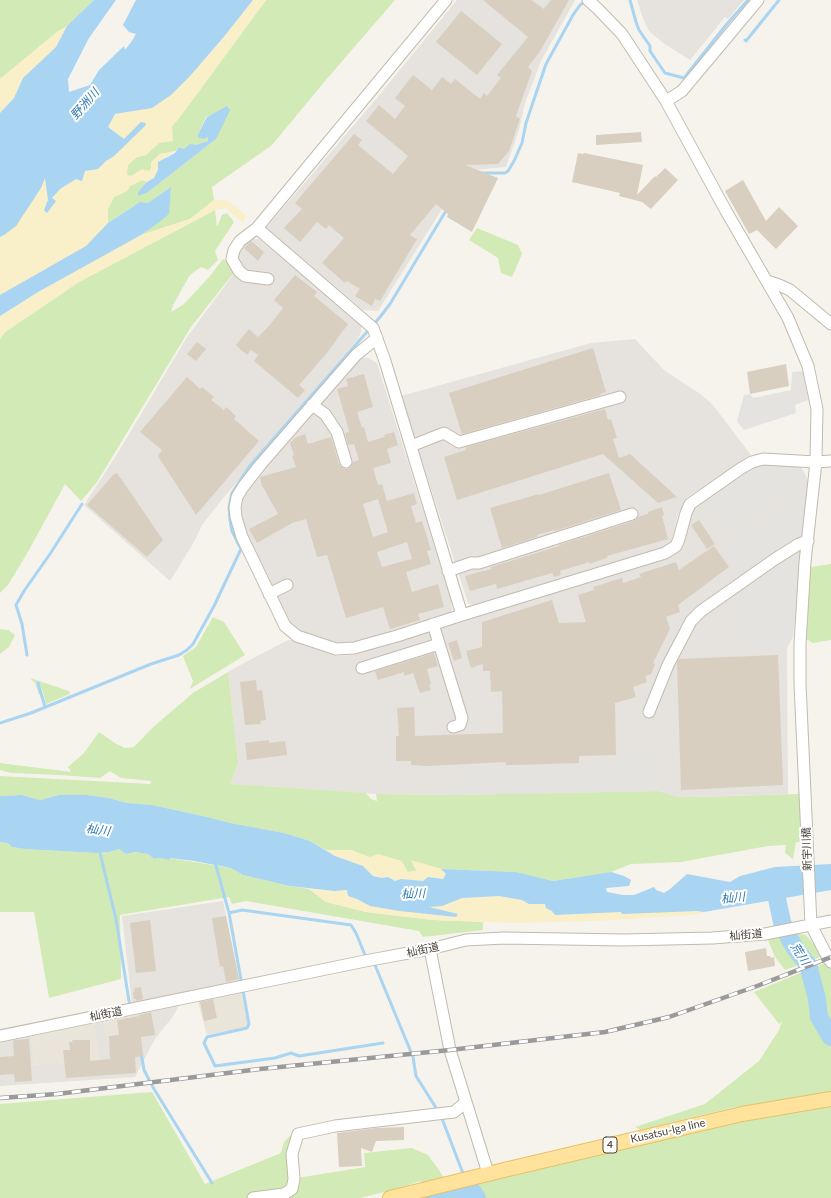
<!DOCTYPE html>
<meta charset="utf-8">
<style>
body{margin:0}
canvas{display:block;background:#f6f3ec}
</style>
<canvas width="831" height="1198"></canvas>
<script>
const g = document.querySelector('canvas').getContext('2d');
g.lineJoin = 'round';
function paint(path, color) { g.fillStyle = color; g.fill(path, 'evenodd'); }
const shape = rows => new Path2D(rows.map(r => 'M' + r).join(''));
function trace(path, color, width, dash) { g.strokeStyle = color; g.lineWidth = width; g.lineCap = dash ? 'butt' : 'round'; g.setLineDash(dash || []); g.stroke(path); }
function drawText(font, color, halo, rows, align = 'center') {
  g.font = font + ' Lato,"Noto Sans JP",sans-serif'; g.lineWidth = 4; g.setLineDash([]); g.textBaseline = 'middle'; g.strokeStyle = halo; g.fillStyle = color; for (const [text, x, y, turn = 0] of rows) {
    g.save(); g.translate(x, y); g.rotate((+turn || 0) * Math.PI / 180); g.textAlign = isNaN(turn) ? turn : align; if (halo) g.strokeText(text, 0, 0); g.fillText(text, 0, 0); g.restore();
  }
}
paint(shape([
 [241,990,248,1023,246,1027,207,1035,197,999],
 [137,1012,141,1033,106,1036,104,1018],
 [94,1021,100,1059,34,1065,31,1033]
]), '#eae5da');
paint(shape([
 [457,0,575,0,541,61,525,103,519,130,506,167,466,171,378,311,363,310,266,228,377,98],
 [637,0,744,0,728,19,725,17,690,60,663,43,649,31,644,21],
 [248,239,259,239,361,324,361,332,358,339,220,502,202,525,194,542,170,581,84,505,119,451,187,337,238,268,235,255],
 [635,339,664,370,699,393,713,405,751,455,686,498,678,514,671,544,661,549,475,606,468,603,401,396,591,343],
 [358,357,369,358,377,363,451,600,452,612,446,616,351,644,331,645,297,631,284,616,244,530,241,512,242,500,246,491],
 [753,465,801,467,808,481,793,636,787,648,788,794,694,797,678,797,658,791,453,795,376,794,231,784,238,762,228,672,242,664,288,640,292,640,313,648,336,656,353,655,504,608,598,577,672,555,676,553,680,549,694,505],
 [223,901,240,983,132,1004,122,916],
 [180,1003,174,1015,155,1039,135,1077,0,1086,0,1039,31,1033,34,1065,99,1059,94,1021,104,1018,106,1036,140,1033,137,1012]
]), '#e6e2dd');
paint(shape([
 [0,0,94,0,67,26,57,32,0,79],
 [266,0,395,0,325,81,272,145,212,187,214,200,190,219,141,235,168,214,171,187,148,203,140,202,108,223,108,209,114,197,127,191,130,186,142,180,147,182,138,192,148,192,216,139,227,107,206,117,198,134,208,136,208,141,184,149,179,147,176,151,160,154,149,172,137,173,131,176,126,175,128,165,137,157,146,155,159,143,186,109],
 [215,210,217,227,222,215,227,213,234,222,215,251,218,260,208,270,201,267,190,275,174,303,171,312,184,304,210,276,223,259,232,263,236,270,191,327,97,482,81,501,65,484,29,550,8,585,0,593,0,339,5,332,79,282],
 [477,228,518,245,522,254,512,277,501,273,498,258,469,240],
 [831,564,831,640,813,643,806,639,809,575,811,567],
 [213,617,224,622,245,655,190,689,193,681,183,656,196,647],
 [0,629,8,630,15,635,9,647,0,654],
 [228,672,238,762,231,784,366,793,371,799,377,801,376,794,453,795,658,791,678,797,694,797,799,794,801,842,796,842,793,859,785,853,786,845,768,846,681,862,631,864,611,872,553,881,516,872,441,869,413,861,417,871,408,872,351,850,326,850,310,841,284,833,229,823,207,817,152,805,127,803,109,798,87,795,59,795,40,800,22,795,3,796,0,796,0,776,150,784,151,781,121,778,110,771,100,778,60,775,11,773,0,770,0,763,71,772,68,767,84,753,99,732,115,743,125,748,134,747,152,728,193,693],
 [30,678,69,691,70,694,46,704,43,692,39,682,36,682,40,694,39,695,35,683],
 [0,842,8,843,13,847,25,849,96,853,109,852,119,849,126,854,135,852,148,854,154,859,159,858,169,860,169,858,231,868,243,875,290,886,309,889,326,902,366,912,433,920,483,922,483,930,423,937,419,931,246,901,232,904,229,897,120,915,121,979,49,998,34,912,0,912],
 [796,933,806,935,823,956,785,970,775,957,768,940],
 [827,962,831,967,831,1091,791,1101,735,1107,640,1130,635,1127,705,1104,759,1061,779,1030,782,1021,779,1024,754,992],
 [152,1092,205,1184,281,1153,284,1142,291,1135,297,1178,365,1167,364,1153,412,1148,428,1155,441,1173,449,1188,474,1185,623,1148,831,1100,831,1198,435,1198,420,1181,393,1190,360,1198,0,1198,0,1104]
]), '#d2eab5');
paint(shape([
 [253,0,266,0,186,109,172,126,173,141,159,143,146,155,137,157,128,165,127,175,131,176,142,169,149,171,151,168,151,162,160,154,176,151,158,162,158,170,154,178,147,182,142,180,130,186,127,191,114,197,108,209,108,223,86,246,0,295,0,237,4,235,46,177,48,200,44,210,52,198,60,189,76,179,85,171,98,169,106,161,114,156,141,122,125,140,108,127,115,114,130,112,171,95,190,76,222,39],
 [67,26,56,47,23,78,14,98,0,113,0,79,57,32],
 [214,200,227,200,246,215,243,223,226,208,215,210,79,282,5,332,0,339,0,316,38,292,141,235,190,219],
 [326,850,351,850,370,857,378,854,402,861,408,872,416,871,411,860,441,869,446,874,443,879,428,877,423,881,395,881,388,877,382,878,373,875,363,866,335,856],
 [309,889,334,891,347,890,348,896,357,899,370,906,456,917,427,907,452,902,462,898,499,896,522,900,529,904,545,904,552,911,555,915,621,912,697,911,704,912,695,915,597,921,516,923,433,920,366,912,326,902]
]), '#f9efc9');
paint(shape([
 [803,371,808,400,795,405,796,413,744,430,737,421,744,395,750,394,753,398,791,390,792,372],
 [753,465,801,467,808,481,723,538,701,500],
 [807,491,803,531,743,575,725,542],
 [796,553,801,555,793,636,787,648,730,650,729,631,737,595],
 [620,753,653,753,658,791,453,795,455,771,619,764]
]), '#e5e3e0');
paint(shape([
 [94,0,116,0,89,38,68,79,69,92,90,85,99,70,124,46,125,50,132,41,136,34,129,32,123,25,136,0,253,0,222,39,190,76,171,95,152,108,115,114,108,127,124,139,141,122,146,123,145,126,114,156,106,161,98,169,85,171,82,181,76,179,60,189,52,198,56,201,47,213,44,210,48,200,45,178,41,188,16,226,4,235,0,237,0,113,14,98,23,78,56,47,67,26],
 [227,106,230,110,216,139,148,192,138,196,138,192,147,182,154,178,158,170,158,162,175,153,179,147,184,149,190,144,196,145,208,141,208,137,203,139,198,137,198,134,207,117],
 [171,187,169,214,158,223,141,235,38,292,0,316,0,295,86,246,108,223,140,202,148,203],
 [22,795,40,800,59,795,87,795,109,798,127,803,152,805,207,817,230,823,284,833,310,841,335,856,363,866,373,876,382,878,388,877,395,881,401,879,423,881,428,877,443,879,446,874,441,869,516,872,553,881,611,872,624,876,631,880,629,886,606,888,607,892,623,895,634,895,654,887,656,890,664,893,670,889,687,874,730,882,740,876,775,867,831,864,831,890,704,912,697,911,622,914,621,912,555,915,552,911,546,908,545,904,529,904,522,900,499,896,462,898,442,906,429,907,458,914,456,917,400,911,370,906,357,899,348,896,347,890,334,891,290,886,243,875,231,868,194,861,170,858,169,860,159,858,154,859,148,854,135,852,126,854,119,849,109,852,96,853,25,849,12,847,8,843,0,842,0,796,3,796]
]), '#a9d4f2');
trace(shape([
 [630,0,636,22,639,30,650,46,650,51,665,73,684,78,726,25,748,0],
 [745,40,746,41,779,0],
 [480,173,505,173,508,171,514,161,522,143,526,123,546,64,573,15,580,5,583,3],
 [27,655,22,624,16,605,24,591,50,554,82,504],
 [38,683,45,707],
 [0,723,31,713,151,664,179,655,187,650,193,644,214,606,241,549,232,531,230,520,229,507,232,493,249,467,380,317,390,304,447,209],
 [99,849,116,919,129,1001,131,1006],
 [215,862,229,913,249,1024,247,1028,207,1037,204,1043,215,1066,275,1058,291,1053,299,1056,383,1043],
 [229,913,242,910,351,925,356,933,365,955,368,958],
 [372,962,375,965,413,1057,416,1076,438,1111],
 [141,1052,144,1070,154,1089,212,1183],
 [441,1116,464,1176]
]), '#a9d4f2', 3);
trace(shape([
 [776,894,782,922,789,938,795,948,808,965,817,999,819,1017,831,1037],
 [429,1198,470,1188,477,1198]
]), '#a9d4f2', 18);
paint(shape([
 [483,0,531,0,544,9,551,0,569,0,539,53,528,67,532,71,516,116,520,119,509,151,498,164,465,165,498,178,472,232,447,217,448,214,436,204,410,235,417,239,380,301,375,299,372,306,355,296,360,289,347,281,345,283,322,263,344,238,329,225,326,229,317,222,300,242,284,228,302,209,295,203,354,134,362,140,358,145,393,174,408,156,366,121,379,105,395,119,405,106,395,98,413,75,432,90,442,77,451,84,455,79,480,99,484,93,487,96,501,78,497,75,528,37],
 [461,11,502,44,477,75,436,42],
 [641,132,642,142,596,145,596,135],
 [578,153,583,154,584,153,643,165,637,195,655,176,656,177,665,168,678,180,651,209,642,202,619,196,620,193,572,182],
 [743,180,766,221,779,207,798,226,776,249,757,230,749,234,725,191],
 [251,241,264,252,258,261,244,248],
 [295,275,317,292,314,296,348,324,326,354,299,385,305,390,298,398,254,361,258,355,251,350,247,355,236,345,249,329,258,337,269,326,283,308,274,300],
 [197,342,206,349,196,361,187,354],
 [593,348,606,392,600,394,601,395,462,434,449,393],
 [786,364,789,386,750,394,747,372],
 [364,374,373,407,357,412,362,428,364,427,368,442,385,437,384,435,394,432,398,445,387,449,391,463,373,468,378,485,382,484,387,501,414,493,417,504,411,506,416,523,422,521,431,550,427,551,431,564,406,572,412,592,438,584,444,607,418,614,420,620,390,629,383,607,346,618,327,555,317,557,306,519,292,523,257,543,249,529,278,514,263,487,262,487,260,477,296,467,292,456,294,455,290,443,295,438,305,434,308,444,331,437,339,464,344,469,348,469,351,466,353,462,359,460,354,444,348,445,345,433,349,432,348,427,337,389,348,386,346,379],
 [378,499,388,532,373,537,363,504],
 [407,542,412,559,382,567,377,552],
 [187,377,200,389,202,387,214,397,211,400,224,410,226,407,236,416,234,419,259,441,196,515,158,456,162,450,140,432],
 [605,409,608,420,611,419,617,438,613,439,619,458,630,454,677,497,658,503,603,454,457,500,444,457,466,450,466,447],
 [117,473,163,540,147,557,87,505,113,475],
 [609,473,621,510,555,531,554,530,537,535,537,537,502,548,490,508,539,494,539,495],
 [662,507,664,515,662,516,668,539,607,556,607,558,589,564,589,562,560,571,561,575,554,577,552,573,497,589,496,584,470,591,465,576,491,569,491,567,559,546,559,545,634,521,638,517,648,514,648,512],
 [699,520,715,544,707,549,691,525],
 [714,546,729,567,678,605,680,612,666,617,670,629,653,663,655,664,651,674,645,676,647,682,633,687,636,697,615,703,616,755,579,756,579,763,517,765,506,765,505,762,428,766,411,765,411,761,396,761,396,736,399,736,397,708,414,707,415,736,503,733,502,691,491,692,490,671,483,671,483,664,471,668,466,651,482,647,482,622,552,600,559,623,586,622,578,595,594,590,593,587,622,578,623,583,641,577,639,574,676,562,679,570],
 [457,640,462,658,454,661,448,643],
 [434,653,438,666,427,669,431,684,429,685,431,690,420,693,413,673,404,676,404,672,378,680,375,671],
 [778,655,783,785,681,790,677,662,679,659],
 [256,680,257,691,262,690,266,720,260,721,261,724,245,725,240,682],
 [269,740,269,743,285,741,287,755,247,760,245,743],
 [226,916,239,979,226,982,223,966,220,967,212,918],
 [150,920,156,971,136,973,130,923],
 [766,948,767,956,770,956,771,958,774,957,775,966,748,971,745,952],
 [141,987,143,999,136,1001,136,999,134,999,133,992,135,991,134,988],
 [213,999,217,1018,204,1021,200,1002],
 [151,1012,155,1035,141,1037,143,1056,135,1057,136,1073,66,1078,63,1050,70,1050,69,1042,73,1042,72,1040,90,1040,90,1061,110,1059,109,1036,119,1035,117,1020,139,1016,139,1015],
 [29,1039,32,1081,15,1082,14,1074,0,1075,0,1057,14,1056,13,1040],
 [404,1127,404,1140,376,1141,372,1152,361,1148,362,1166,339,1167,337,1133,376,1128]
]), '#d8cfc1');
const minor = shape([
 [588,0,598,9,622,34,666,101,726,211,788,318,808,366,817,409,816,462,805,562,800,644,800,684,811,925,828,958,831,962],
 [666,101,682,91,758,0],
 [257,228,373,328,385,361,462,615],
 [268,279,245,276,239,271,232,259,234,250,240,241,257,228,446,0],
 [767,281,779,285,790,290,831,324],
 [377,338,356,355,261,464,243,487,237,497,235,507,236,517,242,537,285,626,297,636,336,649,354,648,397,636,462,615,665,553,676,546,679,539,686,513,690,504,740,469,752,462,763,459,816,462,831,461],
 [312,405,325,414,337,432,346,462],
 [411,446,444,433,459,442,620,397],
 [448,571,471,563,479,563,632,514],
 [269,594,287,585],
 [433,624,462,718,460,725,453,727],
 [362,668,439,644],
 [649,712,668,665,691,621,701,611,775,559,799,544,808,541],
 [430,949,450,1050,488,1173],
 [0,1036,365,961,430,949,466,940,504,938,624,940,712,938,765,934,831,921],
 [253,1198,284,1194,292,1189,294,1179,292,1154,298,1134,335,1126,454,1112,466,1102]
]);
const major = shape([
 [390,1198,504,1170,742,1114,831,1099]
]);
trace(minor, '#c2bbae', 13);
trace(major, '#e6c16a', 16);
trace(minor, '#fff', 11);
trace(major, '#ffe39c', 14);
const rail = shape([
 [0,1098,57,1094,260,1069,450,1050,605,1032,669,1017,757,986,831,957]
]);
trace(rail, '#9a9a9a', 4.5);
trace(rail, '#fff', 3, [9]);
for (const [x, y, w] of [
 [610,1145,14]
]) { const box = new Path2D(); box.roundRect(x - w / 2, y - 8, w, 16, 3); g.fillStyle = '#fff'; g.fill(box); trace(box, '#4b4439', 1); }
drawText('bold 10px', '#4b4439', null, [
 ["4",610,1145]
]);
drawText('11px', '#4b4439', '#fff', [
 ["新宇川橋",807,849,-92],
 ["杣街道",746,935,-5],
 ["杣街道",423,950,-12],
 ["杣街道",106,1014,-11],
 ["Kusatsu-Iga line",668,1131,-13]
]);
drawText('italic 12px', '#2e7ab2', '#fff', [
 ["野洲川",85,104,-49],
 ["杣川",98,830,8],
 ["杣川",413,894,-2],
 ["杣川",733,898,-5],
 ["荒川",800,954,58]
]);
</script>
